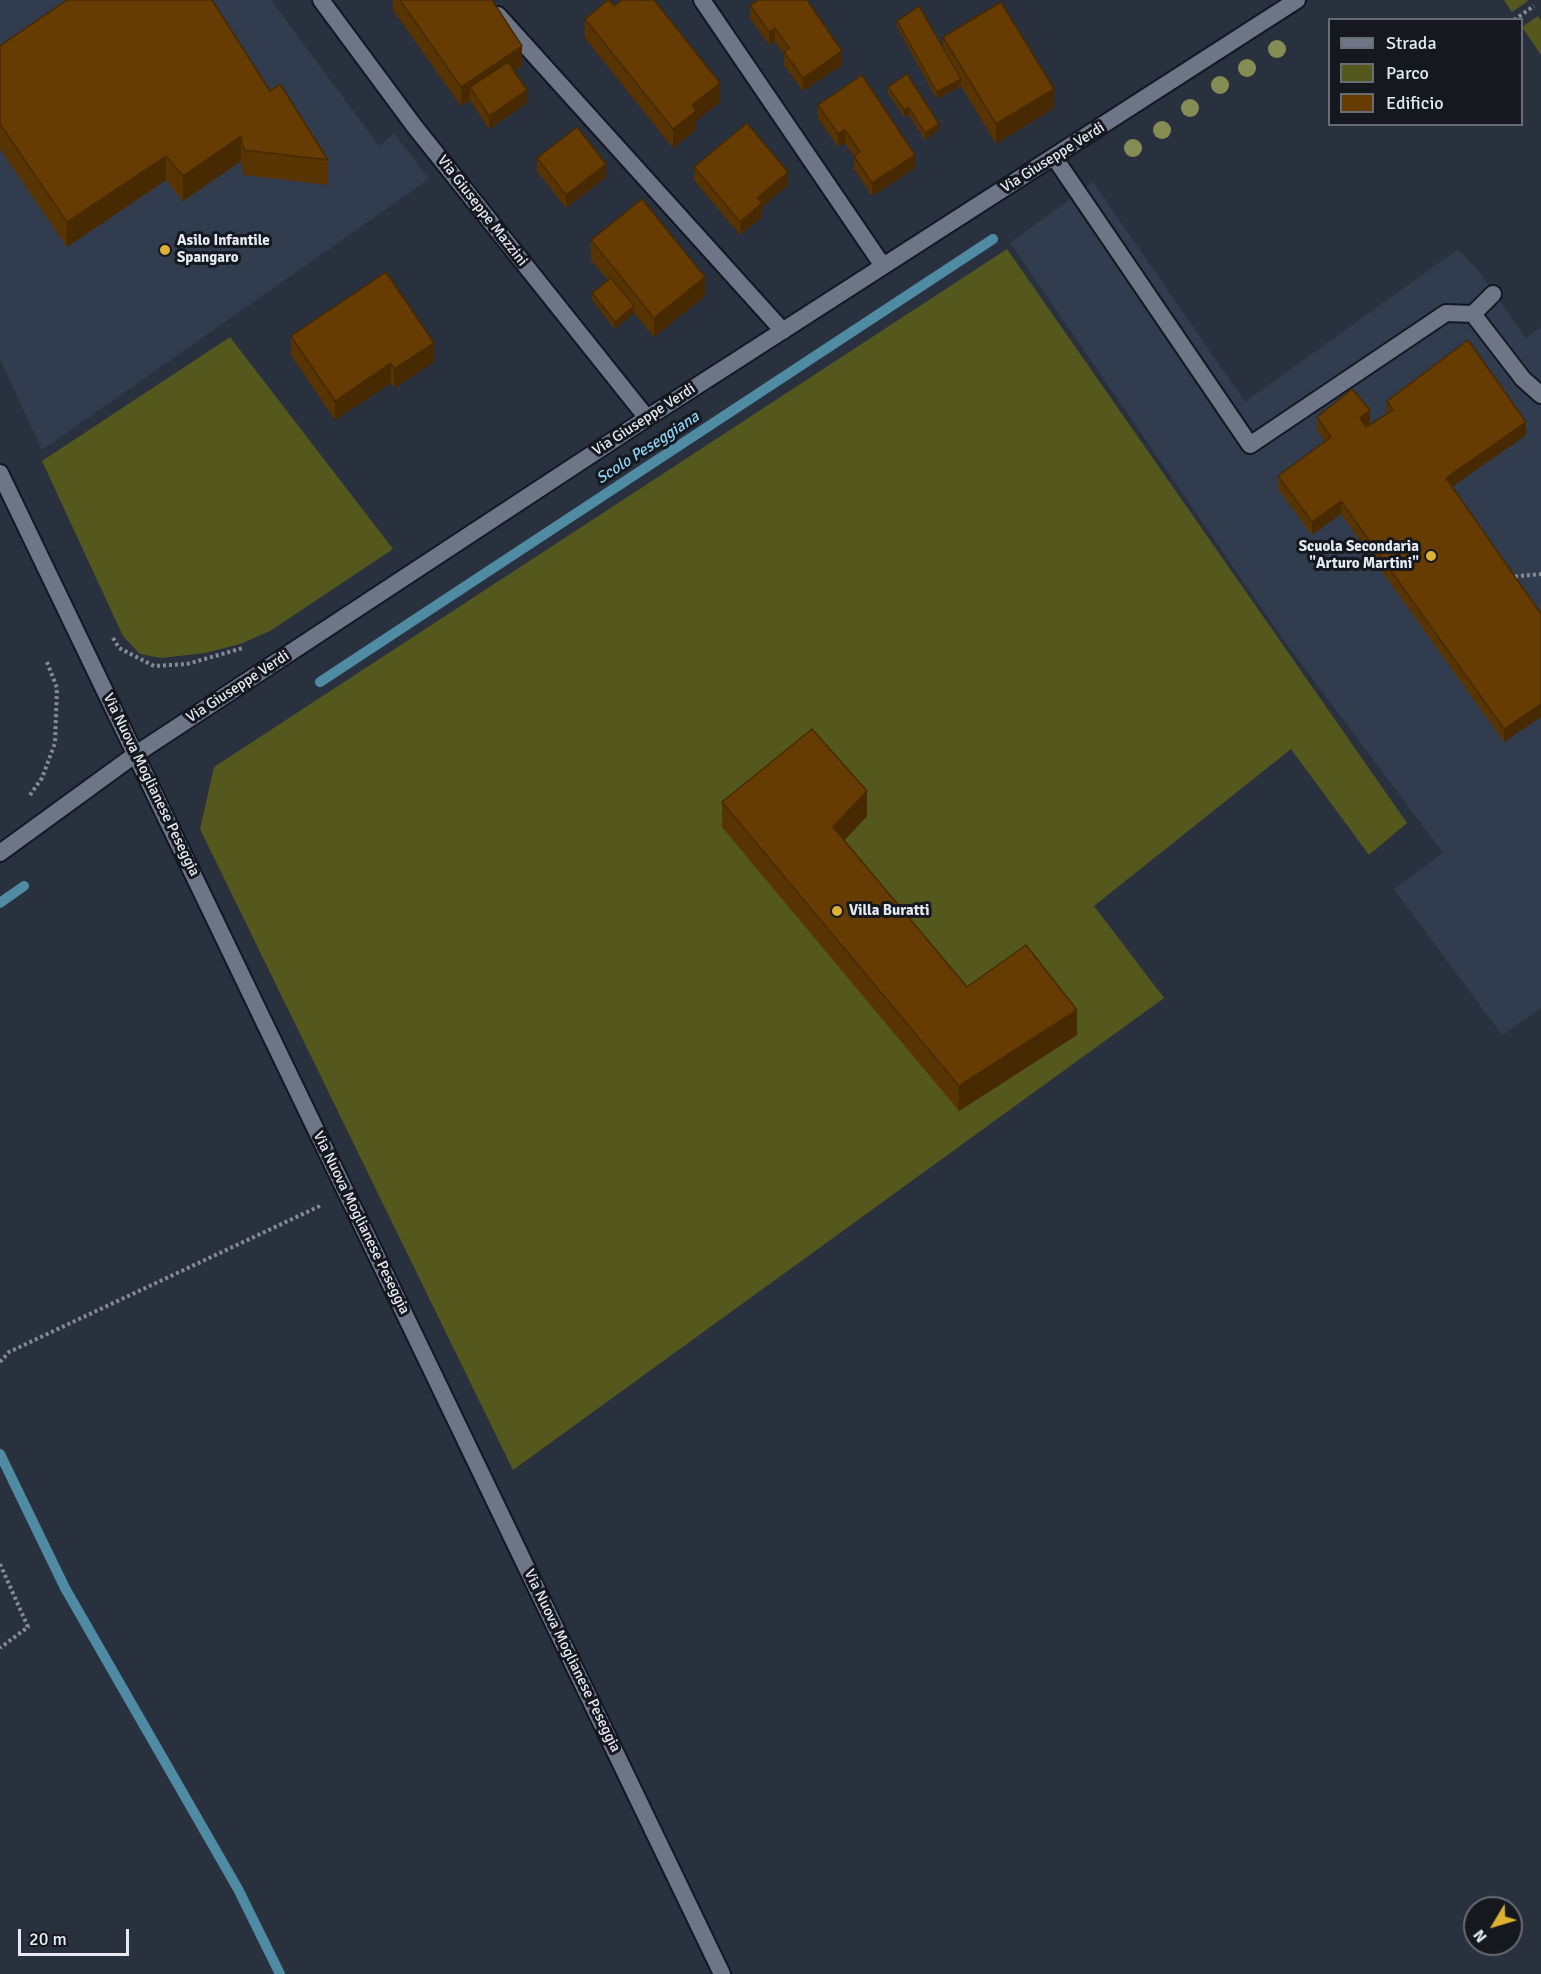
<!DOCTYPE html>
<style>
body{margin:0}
#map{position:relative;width:1541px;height:1974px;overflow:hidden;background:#29303e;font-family:Signika,sans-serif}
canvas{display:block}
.legend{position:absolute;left:1328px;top:18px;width:195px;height:108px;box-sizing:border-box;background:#15181e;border:2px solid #686c73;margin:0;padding:8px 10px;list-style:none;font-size:18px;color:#e5eaf3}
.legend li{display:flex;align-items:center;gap:12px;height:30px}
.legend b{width:30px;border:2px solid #686c73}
.north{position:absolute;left:1463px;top:1896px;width:60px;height:60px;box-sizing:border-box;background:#15181e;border:2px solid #686c73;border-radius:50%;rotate:232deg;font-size:16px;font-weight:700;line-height:24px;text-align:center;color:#e5eaf3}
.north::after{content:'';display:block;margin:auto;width:21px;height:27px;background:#deb133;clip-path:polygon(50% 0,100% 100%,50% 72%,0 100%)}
.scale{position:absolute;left:18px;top:1929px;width:111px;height:27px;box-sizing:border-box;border:3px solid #e5eaf3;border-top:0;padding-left:8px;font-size:18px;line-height:21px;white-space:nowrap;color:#e5eaf3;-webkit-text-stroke:4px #15181e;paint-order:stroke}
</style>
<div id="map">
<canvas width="1541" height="1974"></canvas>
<ul class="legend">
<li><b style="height:8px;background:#6d7586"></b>Strada</li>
<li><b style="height:16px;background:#55581d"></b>Parco</li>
<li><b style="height:16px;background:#663c02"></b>Edificio</li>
</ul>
<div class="north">N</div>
<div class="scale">20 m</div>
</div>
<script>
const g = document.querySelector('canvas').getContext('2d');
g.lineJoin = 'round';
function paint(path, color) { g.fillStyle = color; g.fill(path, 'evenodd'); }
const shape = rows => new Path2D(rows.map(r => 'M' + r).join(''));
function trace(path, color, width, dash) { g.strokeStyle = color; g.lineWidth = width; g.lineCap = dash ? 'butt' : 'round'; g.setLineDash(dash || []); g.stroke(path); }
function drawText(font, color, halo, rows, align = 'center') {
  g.font = font + ' Signika,sans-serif'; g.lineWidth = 6; g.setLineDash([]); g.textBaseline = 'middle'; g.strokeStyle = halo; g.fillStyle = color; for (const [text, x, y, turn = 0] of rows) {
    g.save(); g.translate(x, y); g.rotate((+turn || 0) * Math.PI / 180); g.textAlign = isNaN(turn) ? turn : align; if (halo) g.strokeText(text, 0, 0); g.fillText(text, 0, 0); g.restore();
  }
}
paint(shape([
 [0,0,271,0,379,146,394,133,429,179,42,450,0,359],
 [1093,182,1245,402,1458,249,1478,270,1526,338,1541,327,1541,1008,1502,1035,1394,889,1443,853,1285,642,1010,243]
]), '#323c4f');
paint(shape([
 [1504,0,1527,0,1528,1,1512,12],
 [1538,16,1541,21,1541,55,1522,27],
 [1007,249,1407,823,1369,855,1291,749,1094,906,1164,998,513,1470,200,829,214,767],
 [230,337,393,549,270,631,240,644,205,653,161,658,140,654,123,636,42,461]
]), '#55581d');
trace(shape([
 [320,682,993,239],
 [0,903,24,886],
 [0,1454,65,1588,238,1889,280,1974]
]), '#4f8ba3', 10);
const service = shape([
 [1054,157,1250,445,1446,313,1473,314],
 [1493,294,1473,314,1523,379,1541,395]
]);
const minor = shape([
 [321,0,415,127,647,418],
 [702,0,883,266],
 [498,15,783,331],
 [0,853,136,754,647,418,1297,0]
]);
const secondary = shape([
 [0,473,722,1974]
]);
trace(service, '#111724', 20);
trace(minor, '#111724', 20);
trace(secondary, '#111724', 20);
trace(shape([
 [1514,20,1534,6],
 [1509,577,1541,574],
 [113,638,119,648,154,666,187,664,243,648],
 [30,795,42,778,55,743,57,688,47,662],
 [0,1362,9,1352,322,1205],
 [0,1564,28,1627,0,1648]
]), '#848a96', 4, [3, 3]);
trace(service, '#6d7586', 16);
trace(minor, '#6d7586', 16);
trace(secondary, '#6d7586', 16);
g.fillStyle = '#868d54';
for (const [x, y] of [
 [1277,49],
 [1247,68],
 [1220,85],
 [1190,108],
 [1162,130],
 [1133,148]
]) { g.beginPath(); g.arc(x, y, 9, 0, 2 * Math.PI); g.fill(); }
paint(shape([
 [393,0,492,0,522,66,514,71,527,103,489,129,470,100,461,106,393,10],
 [750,5,842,65,803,91,784,65,784,55,775,41,769,45,750,18],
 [614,6,720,102,696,121,696,130,673,148,585,38,585,19],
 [897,21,943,47,943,37,1054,108,996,144,961,86,937,99,897,27],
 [0,46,270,91,328,160,328,185,244,175,241,161,183,201,166,180,67,247,0,149],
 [888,87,939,130,925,140,909,115,904,117,888,93],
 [818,105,915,168,872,196,854,169,854,157,845,143,838,147,818,118],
 [537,158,606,177,566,208,537,171],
 [694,167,788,185,762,207,762,217,740,235,694,180],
 [591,240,705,296,654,337,634,313,615,329,592,300,592,293,608,280,591,260],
 [291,336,434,362,394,388,391,383,335,420,291,355],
 [1387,401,1526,435,1452,487,1541,614,1504,742,1341,514,1312,535,1278,489,1278,476,1325,441,1317,430,1317,417,1370,423,1366,426,1366,427,1387,414],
 [722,802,867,816,844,841,967,987,1077,1035,959,1111,722,827]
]), '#583402');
paint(shape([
 [775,28,775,41,769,45,769,32],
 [522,46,522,66,476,96,470,87,470,100,461,106,461,87],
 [842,51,842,65,803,91,803,78],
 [961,79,961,85,937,99,937,92],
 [720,83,720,102,696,121,696,130,673,148,673,129,692,105],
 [1054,89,1054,108,996,144,996,124],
 [527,90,527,103,489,129,489,116],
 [909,108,909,115,904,117,904,110],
 [939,124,939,130,925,140,925,133],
 [845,130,845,143,838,147,838,134],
 [241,136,241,161,183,201,183,176],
 [915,155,915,168,872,196,872,183],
 [166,156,166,180,67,247,67,222],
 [606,164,606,177,566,208,566,195],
 [788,172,788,185,762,207,762,217,740,235,740,222,757,198],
 [705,277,705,296,654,337,654,318],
 [634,306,634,313,615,329,615,322],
 [434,343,434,362,394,388,394,369],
 [391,363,391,383,335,420,335,401],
 [1370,410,1370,423,1360,431,1360,418],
 [1526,422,1526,435,1446,491,1446,478],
 [1341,501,1341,514,1312,535,1312,522],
 [1541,704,1541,717,1504,742,1504,729],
 [867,791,867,816,833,852,833,827],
 [1077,1010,1077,1035,959,1111,959,1086]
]), '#472a01');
const building = shape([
 [67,0,212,0,270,91,280,84,328,160,244,150,241,136,183,176,166,156,67,222,0,124,0,46,67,0],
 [400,0,492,0,522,46,461,87,400,0],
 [608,0,609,0,614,6,622,0,654,0,720,83,692,105,696,111,673,129,585,19,608,0],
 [758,0,807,0,842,51,803,78,784,52,789,48,775,28,769,32,750,5,758,0],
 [1001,2,1054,89,996,124,943,37,1001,2],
 [919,6,961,79,937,92,897,21,919,6],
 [508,62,527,90,489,116,470,87,508,62],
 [907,74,939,124,925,133,909,108,904,110,888,87,907,74],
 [862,75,915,155,872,183,854,156,860,152,845,130,838,134,818,105,862,75],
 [747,123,788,172,757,198,762,203,740,222,694,167,747,123],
 [577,127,606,164,566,195,537,158,577,127],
 [642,199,705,277,654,318,591,240,642,199],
 [386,272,434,343,394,369,391,363,335,401,291,336,386,272],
 [611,278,634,306,615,322,592,293,611,278],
 [1468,340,1526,422,1446,478,1541,614,1541,704,1504,729,1341,501,1312,522,1278,476,1331,437,1317,417,1352,389,1370,410,1360,418,1366,427,1393,410,1387,401,1468,340],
 [812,729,867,791,833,827,967,987,1026,945,1077,1010,959,1086,722,802,812,729]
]);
paint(building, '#663c02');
trace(building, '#472a01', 1.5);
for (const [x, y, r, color] of [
 [165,250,6,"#deb133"],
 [1431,556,6,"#deb133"],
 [837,911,6,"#deb133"]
]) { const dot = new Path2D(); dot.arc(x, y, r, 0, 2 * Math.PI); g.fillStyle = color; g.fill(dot); trace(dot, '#15181e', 2); }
drawText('15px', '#e5eaf3', '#15181e', [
 ["Via Giuseppe Verdi",1053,158,-32],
 ["Via Giuseppe Mazzini",482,211,52],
 ["Via Giuseppe Verdi",644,420,-33],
 ["Via Giuseppe Verdi",238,687,-33],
 ["Via Nuova Moglianese Peseggia",151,785,64],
 ["Via Nuova Moglianese Peseggia",361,1223,64],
 ["Via Nuova Moglianese Peseggia",572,1661,64]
]);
drawText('bold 15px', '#e5eaf3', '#15181e', [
 ["Asilo Infantile",177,241],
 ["Spangaro",177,258],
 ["Scuola Secondaria",1419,547,"right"],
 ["\"Arturo Martini\"",1419,564,"right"],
 ["Villa Buratti",849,911]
], 'left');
drawText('italic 16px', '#8cd1f2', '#15181e', [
 ["Scolo Peseggiana",648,448,-33]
]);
</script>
